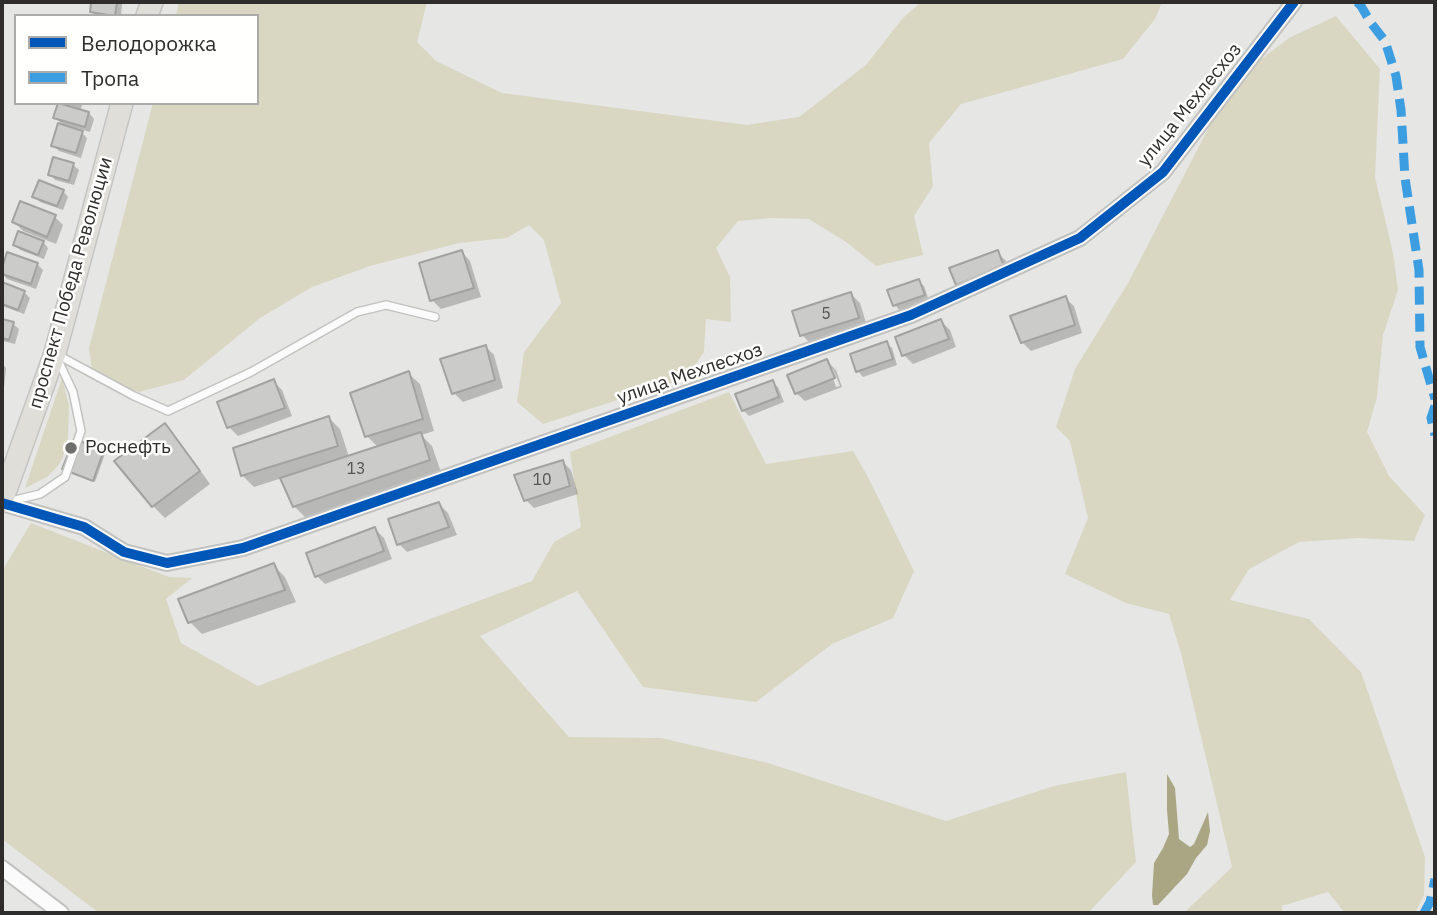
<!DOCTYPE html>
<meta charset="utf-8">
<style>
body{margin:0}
#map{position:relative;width:1437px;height:915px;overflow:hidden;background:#e6e6e5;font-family:"IBM Plex Sans",sans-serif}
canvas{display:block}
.frame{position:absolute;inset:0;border:4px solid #2e2d2c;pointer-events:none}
.legend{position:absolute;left:14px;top:14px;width:245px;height:91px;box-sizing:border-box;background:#fffffe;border:2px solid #ababaa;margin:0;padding:9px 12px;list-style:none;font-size:21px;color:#2e2d2c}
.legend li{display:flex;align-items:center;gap:14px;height:35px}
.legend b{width:35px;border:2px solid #ababaa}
</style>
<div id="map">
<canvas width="1437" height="915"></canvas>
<div class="frame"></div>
<ul class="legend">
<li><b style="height:9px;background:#0057b8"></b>Велодорожка</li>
<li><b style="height:9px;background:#3d9de1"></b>Тропа</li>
</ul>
</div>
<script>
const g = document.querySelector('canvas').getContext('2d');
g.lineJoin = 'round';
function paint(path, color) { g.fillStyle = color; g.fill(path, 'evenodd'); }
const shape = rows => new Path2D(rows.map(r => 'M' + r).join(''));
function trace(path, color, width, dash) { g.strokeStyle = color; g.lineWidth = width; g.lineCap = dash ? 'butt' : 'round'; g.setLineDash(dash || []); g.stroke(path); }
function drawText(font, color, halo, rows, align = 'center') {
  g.font = font + ' "IBM Plex Sans",sans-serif'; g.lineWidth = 5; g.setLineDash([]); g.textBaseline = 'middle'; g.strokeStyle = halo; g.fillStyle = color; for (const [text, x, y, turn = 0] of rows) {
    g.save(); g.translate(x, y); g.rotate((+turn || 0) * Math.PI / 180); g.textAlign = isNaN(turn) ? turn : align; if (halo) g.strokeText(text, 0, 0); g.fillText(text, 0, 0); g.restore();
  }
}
paint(shape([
 [179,2,427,2,417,42,436,61,502,93,747,125,799,117,866,65,902,19,921,2,1162,2,1155,19,1123,59,961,104,929,143,933,186,914,216,923,255,876,266,846,242,809,219,772,218,738,221,716,248,730,277,731,322,706,319,704,352,686,378,543,424,517,402,524,352,561,303,544,240,529,225,507,238,459,243,370,266,312,287,260,318,184,380,139,392,114,384,92,372,89,348,153,103,257,103,257,16,176,16],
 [1336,16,1380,69,1375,177,1393,253,1398,290,1383,335,1377,397,1367,432,1389,476,1425,515,1414,541,1358,538,1299,542,1249,569,1230,600,1309,619,1361,672,1425,857,1424,895,1415,913,1345,913,1328,892,1282,906,1282,913,1186,913,1186,911,1232,867,1181,653,1169,614,1126,603,1065,574,1088,518,1070,441,1056,427,1075,369,1128,283,1233,81,1289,38],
 [62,378,69,406,68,438,63,457,58,466,47,477,25,488],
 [729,392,766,464,853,451,868,477,914,571,893,618,832,644,756,702,643,687,577,591,480,636,569,737,661,738,768,763,946,821,1054,786,1126,772,1136,862,1088,913,99,913,2,839,2,571,31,523,169,577,192,578,166,599,181,643,258,686,430,619,532,581,554,542,581,527,570,452]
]), '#d9d7c2');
paint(shape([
 [1167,774,1175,788,1179,839,1190,847,1194,844,1208,812,1210,831,1207,845,1196,858,1187,874,1158,905,1153,905,1152,895,1154,863,1163,848,1169,834,1167,810]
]), '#aaa683');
paint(shape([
 [93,2,120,2,122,4,121,16,96,16,92,12],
 [58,103,83,103,80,111,89,113,94,119,90,132,77,128,87,138,81,158,59,151,53,145,66,128,55,117],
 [73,165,79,170,74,185,55,180,50,174],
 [63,191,68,197,63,210,40,202,34,196],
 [55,217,63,225,56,244,23,231,14,222],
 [43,242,48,248,44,259,20,250,15,244],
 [462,252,470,261,481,297,441,309,432,300,421,265],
 [997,252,1006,261,1012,276,966,293,957,284],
 [8,254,37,264,43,270,36,289,7,279,2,273],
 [918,281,924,286,929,301,900,311,895,305,889,291],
 [2,284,24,292,30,298,24,314,5,307,2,304],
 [851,294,860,303,867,326,811,344,802,335,795,312],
 [1065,298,1074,306,1082,333,1031,351,1022,342],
 [2,320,13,324,19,329,15,344,2,341],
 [941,321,950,330,956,347,913,364,904,355],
 [886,343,892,348,897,365,863,377,858,371],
 [486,347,494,355,503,388,463,402,454,393,442,360],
 [827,361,836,370,842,387,805,401,796,393],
 [830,369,833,369,840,386,836,387],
 [2,363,6,368,4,388,2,388],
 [408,373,420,384,434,431,421,435,432,446,441,472,306,518,294,506,282,478,254,487,242,475,329,418,340,429,349,457,378,447,367,436],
 [273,381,282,390,292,416,238,436,229,427],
 [772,382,778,387,784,402,749,416,743,410],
 [165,425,176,437,210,484,165,518,153,506],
 [103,451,105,454,95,482,67,471],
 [563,462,571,470,578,494,534,508,526,500],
 [439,504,448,513,457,535,407,552,399,544],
 [375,529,384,538,392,559,325,584,317,576],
 [273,565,285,577,296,602,202,634,190,622]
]), '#0003');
const building = shape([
 [91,2,117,2,115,16,90,12,91,2],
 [58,103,89,112,85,127,53,118,58,103],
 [58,123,83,131,76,153,51,146,58,123],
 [53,157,74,163,69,181,48,175,53,157],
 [39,180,64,190,57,206,32,197,39,180],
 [20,201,56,215,47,237,12,222,20,201],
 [18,231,44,241,38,255,13,245,18,231],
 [462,250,474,288,430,301,419,263,462,250],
 [998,250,1004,267,956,285,949,268,998,250],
 [7,252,38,263,31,284,2,274,2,268,7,252],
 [919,279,925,295,893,306,887,290,919,279],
 [2,282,25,291,18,310,2,304,2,282],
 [851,292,859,318,800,336,792,311,851,292],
 [1066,296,1075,325,1021,343,1010,316,1066,296],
 [2,319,14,322,9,340,2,338,2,319],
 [941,319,949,339,902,356,895,337,941,319],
 [887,341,893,359,856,372,850,354,887,341],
 [486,345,495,380,452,394,440,359,486,345],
 [827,359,835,378,795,394,787,375,827,359],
 [409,371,423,419,365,437,350,393,409,371],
 [274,379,285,408,227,428,217,402,274,379],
 [773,380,779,397,742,411,735,394,773,380],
 [329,416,338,446,241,476,233,448,329,416],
 [165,423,200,471,152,507,114,461,165,423],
 [421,432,430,460,293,507,280,478,421,432],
 [74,439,104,450,93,481,62,469,74,439],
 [563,460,570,486,524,501,514,475,563,460],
 [439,502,449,527,397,545,388,519,439,502],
 [375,527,384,551,315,577,306,553,375,527],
 [274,563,285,590,188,623,178,599,274,563]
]);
paint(building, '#cbcbca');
trace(building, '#a2a2a1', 2);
const service = shape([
 [56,354,134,396,168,411,251,372,357,312,386,305,435,317],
 [7,502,40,494,65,477,81,431,73,392,58,360]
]);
const minor = shape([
 [2,503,84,527,124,552,167,563,243,548,911,315,1080,238,1163,172,1294,2],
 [2,868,61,913]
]);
const primary = shape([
 [147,16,152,2],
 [2,501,55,353,122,103]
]);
trace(service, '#c2c2c1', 10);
trace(minor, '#c2c2c1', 18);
trace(primary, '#c4c4c3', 24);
trace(service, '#fbfbfb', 7);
trace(minor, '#fbfbfb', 14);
trace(primary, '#dfded8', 21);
trace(shape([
 [1357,2,1361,6,1371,23,1385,41,1396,76,1401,110,1405,178,1419,270,1420,347,1435,399],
 [1435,406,1431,418,1435,435],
 [1424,913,1430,902,1435,879]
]), '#3d9de1', 9, [18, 9]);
trace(shape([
 [2,503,84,527,124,552,167,563,243,548,911,315,1080,238,1163,172,1294,2]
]), '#0057b8', 10);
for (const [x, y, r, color] of [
 [71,448,7,"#6e6e6d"]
]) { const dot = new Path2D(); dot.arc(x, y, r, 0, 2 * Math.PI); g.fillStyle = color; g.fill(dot); trace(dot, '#fffffe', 2.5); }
drawText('16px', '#555454', null, [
 ["5",826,314],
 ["13",356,469],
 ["10",542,480]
]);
drawText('19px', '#2e2d2c', '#fffffe', [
 ["улица Мехлесхоз",1190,105,-51],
 ["проспект Победа Революции",71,283,-74],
 ["улица Мехлесхоз",690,374,-19]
]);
drawText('19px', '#2e2d2c', '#fffffe', [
 ["Роснефть",85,448]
], 'left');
</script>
